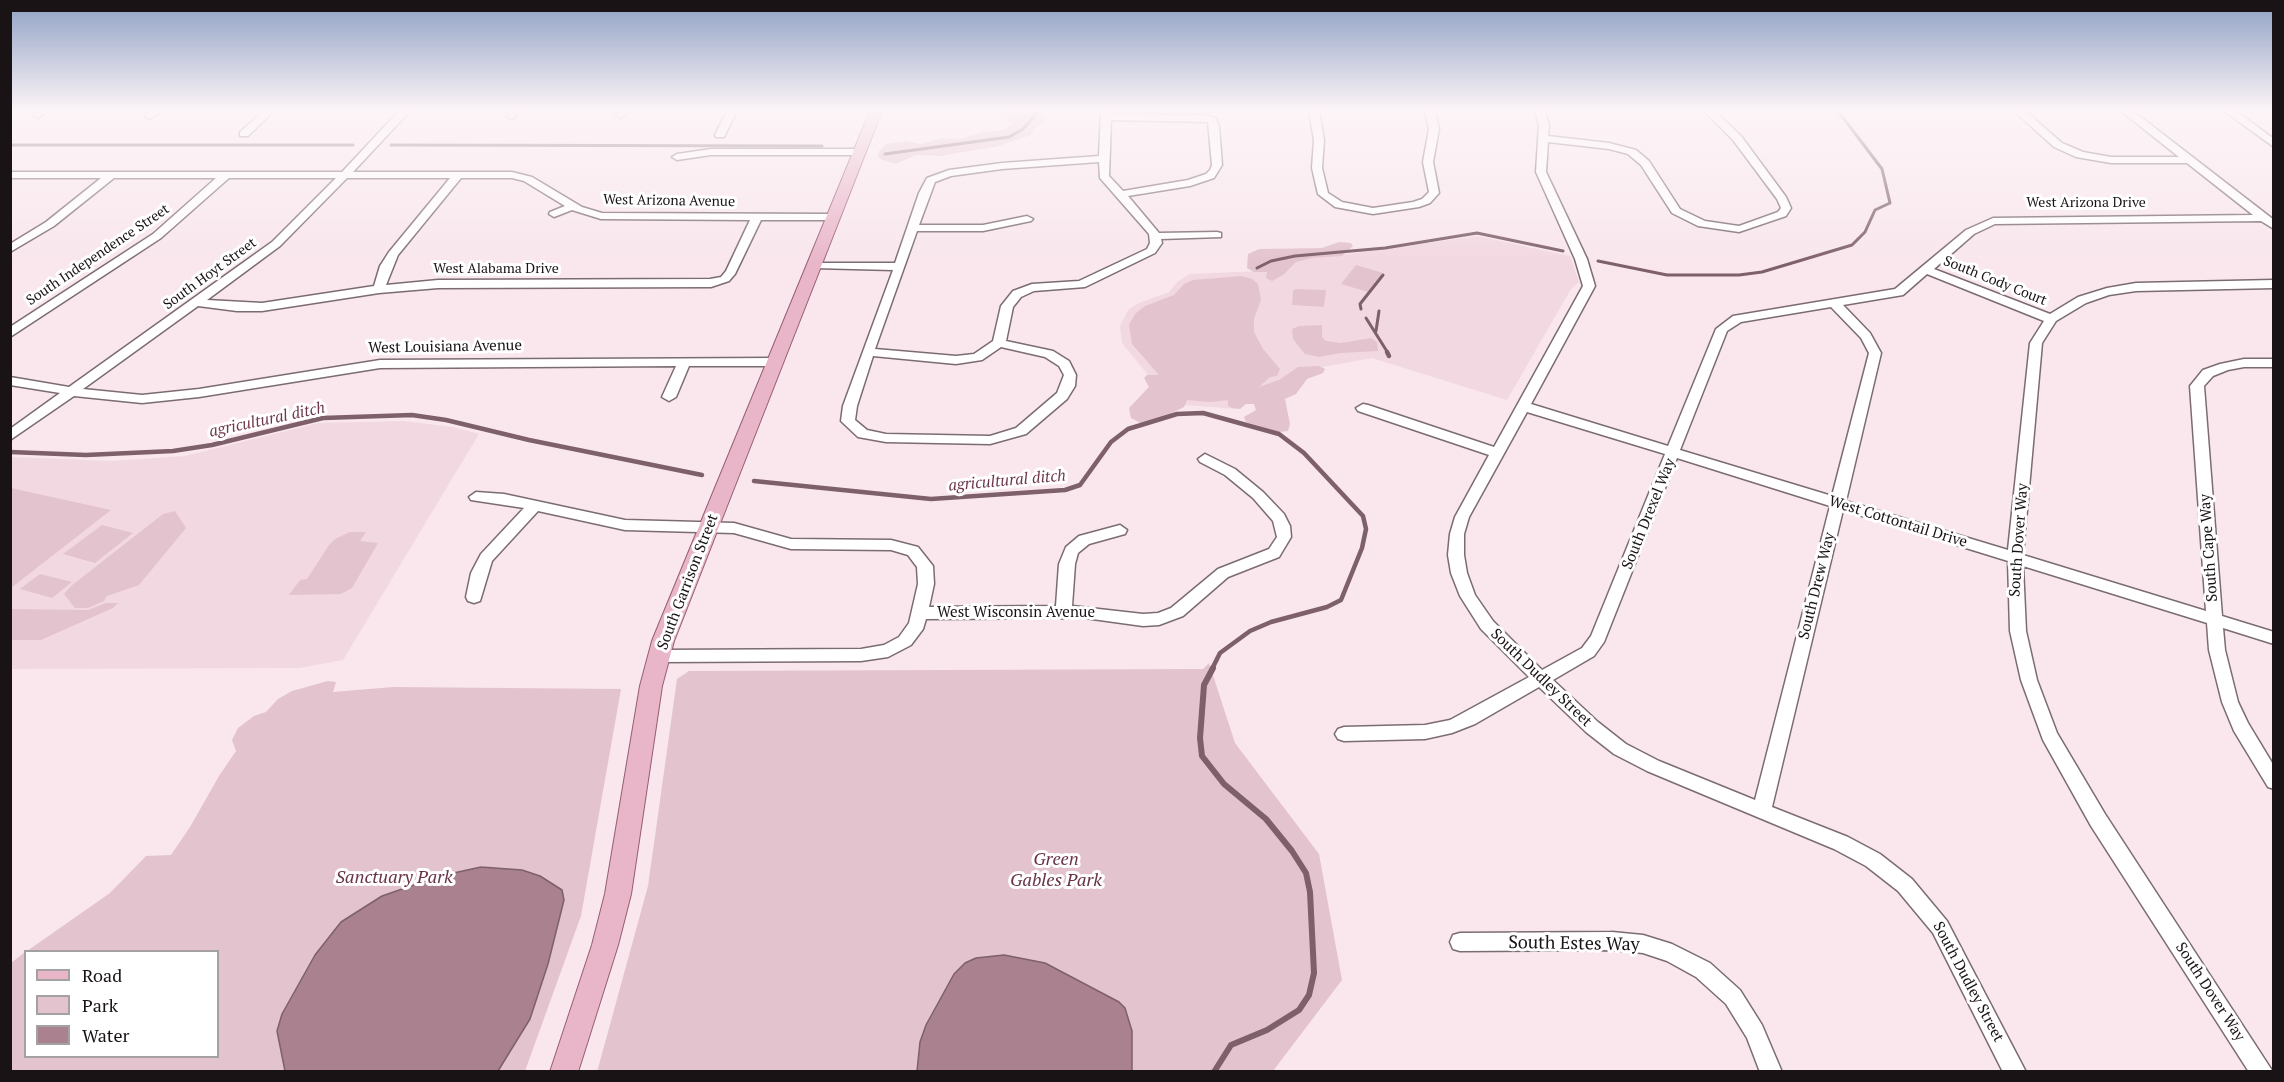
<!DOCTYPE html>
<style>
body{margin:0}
#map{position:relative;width:2284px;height:1082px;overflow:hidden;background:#f9e7ed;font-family:"PT Serif",serif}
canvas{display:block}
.frame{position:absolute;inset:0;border:12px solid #191315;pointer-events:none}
.legend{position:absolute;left:24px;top:950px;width:195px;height:108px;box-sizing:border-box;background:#fff;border:2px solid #a3a1a1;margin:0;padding:8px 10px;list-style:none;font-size:18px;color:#191315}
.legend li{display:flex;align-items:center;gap:12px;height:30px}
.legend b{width:30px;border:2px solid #a3a1a1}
</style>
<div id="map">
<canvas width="2284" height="1082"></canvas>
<div class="frame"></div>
<ul class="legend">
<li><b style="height:8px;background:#e9b6c9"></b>Road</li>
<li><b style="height:16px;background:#e3c3ce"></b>Park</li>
<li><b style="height:16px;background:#a9818f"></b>Water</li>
</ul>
</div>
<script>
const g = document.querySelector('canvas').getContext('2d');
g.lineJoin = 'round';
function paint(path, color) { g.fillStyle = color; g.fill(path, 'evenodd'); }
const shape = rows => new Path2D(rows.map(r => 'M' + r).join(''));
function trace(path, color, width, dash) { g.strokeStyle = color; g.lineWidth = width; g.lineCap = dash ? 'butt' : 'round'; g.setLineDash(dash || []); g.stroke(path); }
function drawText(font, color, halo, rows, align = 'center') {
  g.font = font + ' "PT Serif",serif'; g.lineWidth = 6; g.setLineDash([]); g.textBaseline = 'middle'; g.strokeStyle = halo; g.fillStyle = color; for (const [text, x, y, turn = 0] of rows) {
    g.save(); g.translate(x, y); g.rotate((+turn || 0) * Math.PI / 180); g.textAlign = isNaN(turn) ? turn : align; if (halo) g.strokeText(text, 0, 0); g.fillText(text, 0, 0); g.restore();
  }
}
paint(shape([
 [1477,236,1570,256,1579,282,1571,289,1507,400,1372,358,1295,372,1237,409,1145,402,1150,385,1149,376,1122,343,1120,326,1128,310,1139,303,1169,292,1177,282,1190,274,1261,271,1312,256,1349,254],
 [404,421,452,427,479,434,343,660,299,668,278,668,11,669,11,457,112,461,185,456,319,423]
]), '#f2d8e1');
paint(shape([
 [993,111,1036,111,1047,118,1035,128,1031,135,998,146,941,156,916,155,896,164,882,160,878,157,879,151,886,144,905,141,921,144,942,138,960,139,983,132,1004,130,1012,125,1012,123],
 [1339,242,1351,243,1353,246,1342,256,1312,258,1296,262,1283,275,1272,281,1266,278,1267,272,1254,272,1247,268,1248,254,1259,249,1322,248],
 [1356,265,1383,273,1368,292,1341,284],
 [1242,276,1252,279,1258,284,1261,300,1254,319,1254,332,1263,349,1280,369,1277,376,1270,377,1259,387,1279,380,1298,367,1319,366,1325,369,1323,373,1307,379,1296,394,1285,399,1290,424,1288,431,1279,432,1246,422,1244,417,1256,410,1254,404,1246,404,1240,409,1232,408,1228,406,1228,400,1210,402,1187,400,1184,407,1146,426,1131,418,1129,408,1149,387,1144,378,1147,375,1159,375,1132,344,1129,325,1135,314,1145,306,1174,295,1184,284,1193,280],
 [1295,289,1326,290,1324,307,1292,305,1293,291],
 [1322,325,1322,337,1326,341,1341,343,1371,338,1377,342,1378,351,1341,353,1319,357,1305,354,1293,339,1292,329,1299,326],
 [11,488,111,510,11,588],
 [175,511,186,528,139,585,107,596,104,601,88,608,75,608,64,594,71,586,163,514],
 [102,525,133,533,95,563,63,554],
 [350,532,366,532,360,541,378,543,352,588,341,594,289,595,300,580,307,579,329,545,335,539],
 [40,574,72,582,52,598,20,589],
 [106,603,118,603,113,608,41,640,11,640,11,609,88,610],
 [1209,663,1235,743,1319,854,1342,980,1273,1071,597,1072,648,886,677,679,689,671,1203,669],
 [328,681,336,682,333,692,393,687,621,689,581,916,525,1071,11,1072,11,963,25,952,26,1056,218,1056,218,952,27,951,110,893,146,856,171,855,190,827,219,776,236,751,232,740,238,728,254,716,266,712,278,699,292,691]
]), '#e3c3ce');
const water = shape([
 [481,867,522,870,540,876,562,890,564,900,548,964,530,1019,498,1071,285,1071,277,1031,282,1014,315,955,341,922,382,896,440,876,481,867],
 [1004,955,1045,963,1119,1002,1125,1008,1132,1031,1132,1071,917,1071,920,1042,926,1025,954,974,965,963,976,958,1004,955]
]);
paint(water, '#a9818f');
trace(water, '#7e606a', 1.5);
trace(shape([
 [10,145,353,145],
 [391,145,822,146],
 [885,154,1009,137,1023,129,1039,111],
 [1598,261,1667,275,1739,275,1762,272,1852,245,1865,232,1875,210,1890,203,1882,169,1838,111],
 [1257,268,1271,261,1295,256,1385,248,1477,233,1563,251],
 [1361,309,1360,304,1383,275],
 [1366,318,1388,353],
 [1376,331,1379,311]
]), '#7e606a', 3);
trace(shape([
 [1387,352,1389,356],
 [10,452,86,455,173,451,212,445,323,418,412,415,446,420,529,440,702,475],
 [754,481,931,499,1065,490,1080,485,1111,442,1128,429,1177,414,1203,413,1279,434,1304,453,1363,516,1366,529,1362,548,1341,600,1327,607,1271,622,1250,631,1220,653,1212,669]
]), '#7e606a', 4.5);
trace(shape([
 [1213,668,1204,685,1200,738,1202,756,1224,784,1266,819,1292,851,1306,873,1310,892,1314,973,1309,995,1299,1010,1267,1030,1231,1045,1214,1072]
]), '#7e606a', 6);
const minor = shape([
 [36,111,48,111,38,118,33,115,36,111],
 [150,111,161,111,150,119,145,116,150,111],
 [263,111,274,111,248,136,240,136,240,132,263,111],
 [399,111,410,111,353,172,512,172,532,177,582,207,602,213,833,214,838,217,833,220,761,220,735,274,729,281,711,287,438,288,379,293,262,311,237,311,198,306,83,389,142,395,199,389,380,360,775,358,781,362,775,366,689,366,676,397,669,401,662,397,676,366,380,368,199,397,142,403,74,396,10,440,10,429,60,393,10,385,10,377,69,387,272,242,336,178,229,178,161,238,10,337,10,327,153,234,216,178,114,178,54,226,10,252,10,244,46,222,101,178,10,178,10,172,342,172,399,111],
 [347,178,450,178,389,252,380,266,374,286,262,303,207,300,280,246,347,178],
 [461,178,512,178,524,181,565,206,550,212,549,214,554,217,572,210,601,219,750,220,726,271,721,277,710,279,438,280,386,285,398,255,461,178],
 [509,111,519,111,514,118,511,119,506,116,509,111],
 [619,111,629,111,621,118,616,115,619,111],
 [727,111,737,111,724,137,716,137,715,135,727,111],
 [1101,111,1111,111,1111,114,1203,115,1215,118,1219,126,1222,165,1214,178,1190,186,1128,196,1159,233,1217,232,1221,233,1221,237,1161,239,1162,243,1155,253,1085,287,1034,291,1021,297,1013,307,1006,341,1053,351,1069,361,1076,375,1075,386,1067,399,1026,434,990,444,886,442,858,437,841,421,843,406,893,270,814,268,810,267,810,263,895,263,919,193,927,178,949,170,1002,163,1099,156,1101,111],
 [1111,120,1208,122,1212,165,1210,170,1206,174,1188,180,1123,191,1109,176,1111,120],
 [1099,162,1100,178,1149,234,1150,243,1147,249,1079,281,1032,284,1013,291,1001,306,993,341,974,354,956,356,875,349,917,231,983,231,1031,221,1033,219,1027,216,983,225,919,225,935,182,951,176,1002,169,1099,162],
 [1001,347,1045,357,1059,366,1064,375,1057,393,1016,428,990,436,886,434,867,430,855,420,857,406,873,356,956,364,982,360,1001,347],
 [1309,111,1319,111,1324,140,1322,168,1328,193,1342,202,1373,208,1413,202,1422,199,1429,192,1423,162,1429,129,1425,111,1435,111,1439,129,1433,162,1439,193,1430,203,1419,207,1373,214,1335,207,1318,194,1312,168,1314,140,1309,111],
 [1535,111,1545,111,1549,125,1548,136,1609,143,1636,150,1649,161,1680,209,1705,221,1739,226,1778,212,1781,208,1777,199,1733,140,1704,111,1715,111,1741,136,1786,197,1791,208,1786,216,1739,232,1698,226,1672,213,1641,165,1628,154,1609,149,1548,142,1546,172,1587,259,1595,286,1531,404,1668,446,1716,329,1733,316,1895,289,1966,230,1993,218,2253,215,2187,163,2111,163,2076,157,2054,147,2014,111,2025,111,2062,143,2083,152,2111,157,2179,157,2121,111,2133,111,2274,220,2274,229,2261,221,1995,224,1974,234,1934,269,2050,314,2078,297,2107,288,2136,283,2274,280,2274,288,2136,291,2109,295,2086,303,2056,321,2042,343,2023,555,2206,611,2190,386,2203,370,2220,364,2244,359,2274,359,2274,367,2244,367,2228,370,2213,376,2204,386,2222,616,2274,632,2274,644,2223,628,2225,650,2238,702,2248,723,2274,766,2274,789,2268,787,2234,731,2222,702,2209,650,2207,623,2023,566,2026,631,2037,680,2057,733,2105,814,2273,1072,2249,1072,2091,826,2043,740,2021,680,2010,631,2008,561,1843,510,1772,807,1848,837,1880,854,1912,879,1947,921,2026,1072,2003,1072,1933,933,1898,891,1866,866,1834,849,1647,771,1614,754,1586,732,1539,687,1475,724,1452,733,1425,739,1344,741,1338,739,1335,734,1338,729,1344,727,1425,725,1450,720,1529,677,1481,629,1460,596,1451,573,1448,555,1450,534,1455,517,1489,455,1358,411,1356,408,1363,404,1368,405,1494,447,1583,286,1575,259,1536,172,1539,125,1535,111],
 [1927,274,2044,321,2030,343,2008,550,1846,501,1881,353,1870,333,1843,305,1903,295,1927,274],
 [1831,307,1861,338,1869,353,1832,496,1680,450,1727,331,1741,322,1831,307],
 [1527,412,1665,454,1591,636,1582,648,1542,670,1493,621,1475,595,1467,573,1464,555,1464,534,1469,517,1527,412],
 [1677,458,1830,506,1755,800,1659,761,1626,744,1598,722,1553,680,1594,656,1604,642,1677,458],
 [2224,111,2236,111,2274,139,2274,147,2224,111],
 [711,149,859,149,864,152,859,155,711,155,677,160,672,157,677,154,711,149],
 [1205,454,1235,469,1263,492,1284,514,1290,526,1291,537,1279,557,1228,577,1183,616,1159,625,1143,626,1085,618,926,619,923,629,911,645,888,657,861,661,659,662,653,660,651,656,653,652,659,650,861,649,884,645,899,637,909,623,918,584,917,567,908,555,891,550,791,549,734,533,625,530,538,511,492,561,480,601,474,603,468,601,466,597,471,573,481,554,524,508,471,500,469,497,476,492,504,494,625,520,734,523,791,539,891,540,918,547,933,566,934,584,929,607,1056,606,1059,564,1066,547,1079,536,1120,525,1127,530,1125,534,1089,544,1078,553,1075,564,1072,606,1143,614,1158,613,1171,608,1218,569,1269,549,1277,537,1273,521,1253,498,1225,475,1200,462,1198,459,1205,454],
 [1612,932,1643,935,1672,944,1710,963,1740,990,1762,1025,1782,1072,1760,1072,1747,1038,1726,1004,1696,977,1667,961,1643,953,1612,950,1460,951,1453,949,1450,942,1453,935,1460,933,1612,932]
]);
const major = shape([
 [870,111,882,111,674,641,662,686,631,894,618,945,578,1072,550,1072,592,945,605,894,640,686,652,641,870,111]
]);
trace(minor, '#7b6c71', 3);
trace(major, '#965d73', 2);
paint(minor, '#fff');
paint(major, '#e9b6c9');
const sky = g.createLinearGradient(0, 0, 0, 263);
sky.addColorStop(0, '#8fa0c4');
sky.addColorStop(0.42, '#fcf4f7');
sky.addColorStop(1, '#fcf4f700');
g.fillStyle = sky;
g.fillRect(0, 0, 2284, 263);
drawText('14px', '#191315', '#fff', [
 ["West Arizona Avenue",669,201,1],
 ["West Arizona Drive",2086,203],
 ["South Independence Street",98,255,-34],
 ["West Alabama Drive",496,269],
 ["South Hoyt Street",210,274,-36],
 ["South Cody Court",1995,281,22]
]);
drawText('15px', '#191315', '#fff', [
 ["West Louisiana Avenue",445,347,-1],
 ["South Drexel Way",1649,514,-68],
 ["West Cottontail Drive",1898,522,17],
 ["South Dover Way",2019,540,-86],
 ["South Cape Way",2209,548,-94],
 ["South Garrison Street",688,582,-69],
 ["South Drew Way",1817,586,-76],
 ["West Wisconsin Avenue",1016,613],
 ["South Dudley Street",1541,678,44],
 ["South Dudley Street",1968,982,62],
 ["South Dover Way",2210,992,57]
]);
drawText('italic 16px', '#6e374d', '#fff', [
 ["agricultural ditch",267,420,-12],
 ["agricultural ditch",1007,481,-5]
]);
drawText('italic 18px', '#683248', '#fff', [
 ["Green",1056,860],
 ["Gables Park",1056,881],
 ["Sanctuary Park",394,878]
]);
drawText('18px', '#191315', '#fff', [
 ["South Estes Way",1574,944,1]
]);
</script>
